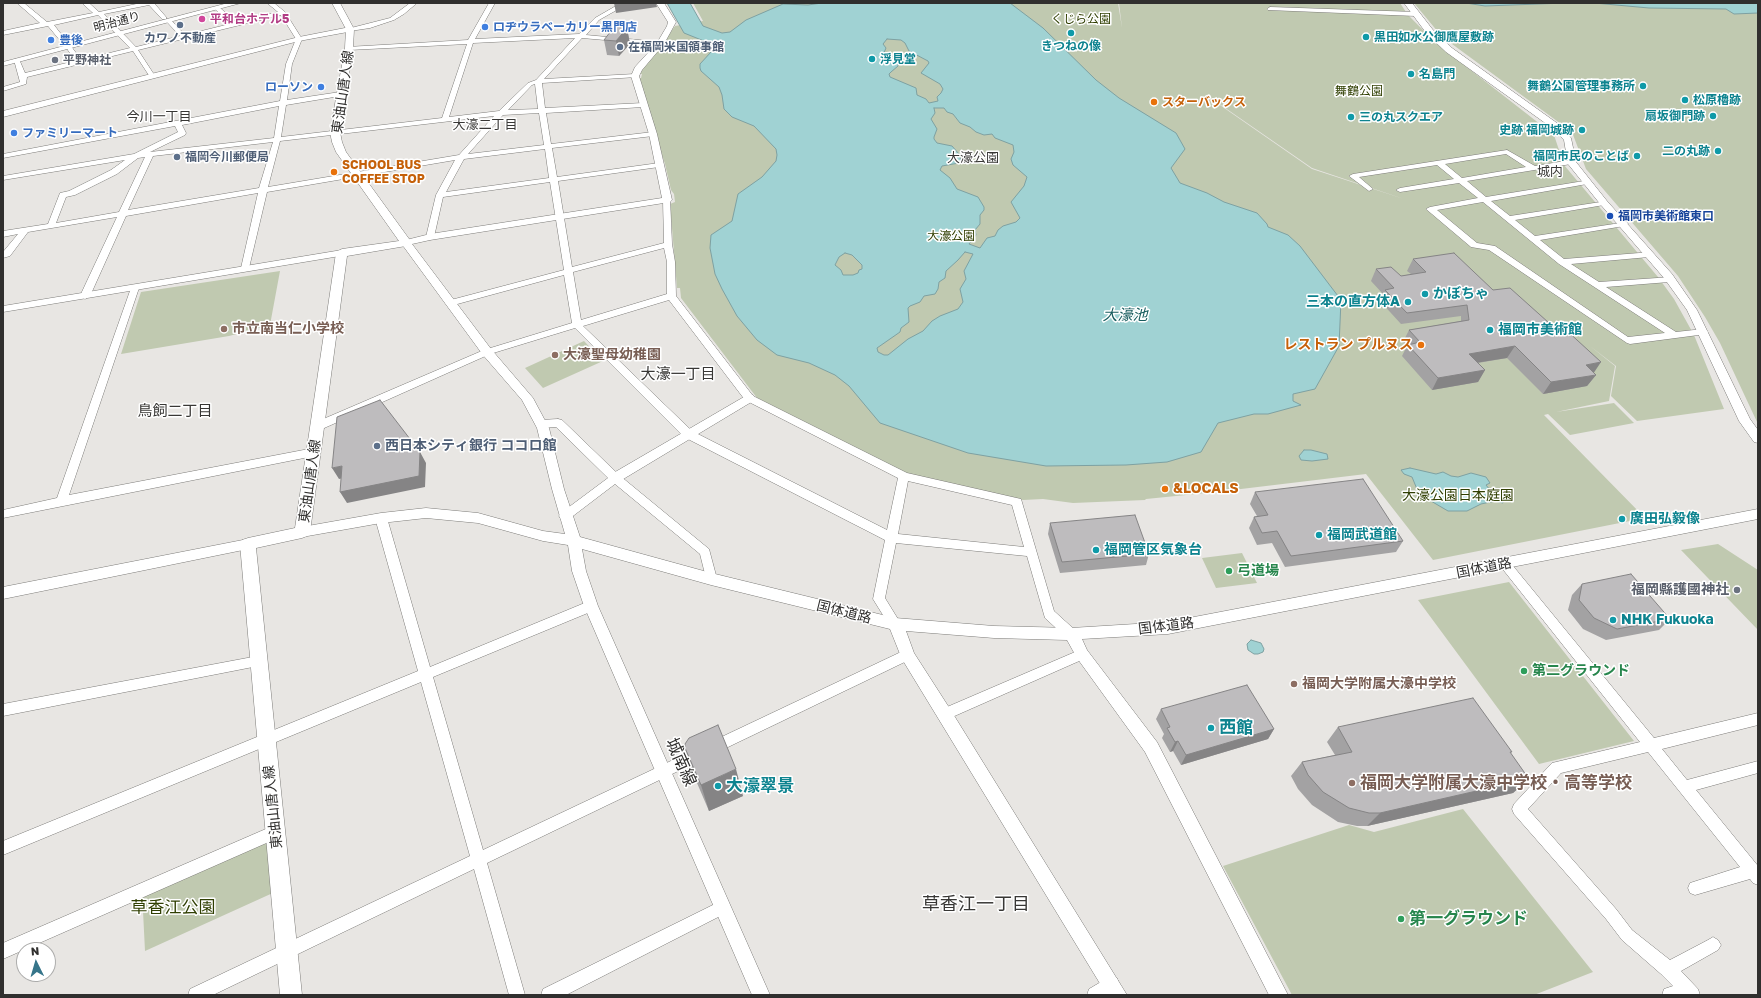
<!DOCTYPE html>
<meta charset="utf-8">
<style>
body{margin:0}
#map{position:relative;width:1761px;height:998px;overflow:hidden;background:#e8e6e3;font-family:"Golos Text",sans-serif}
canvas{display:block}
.frame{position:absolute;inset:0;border:4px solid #302f2e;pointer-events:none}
.north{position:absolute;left:16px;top:942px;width:40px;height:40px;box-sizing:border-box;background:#fff;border:1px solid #acacab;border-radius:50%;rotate:355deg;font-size:11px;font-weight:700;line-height:16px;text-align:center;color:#302f2e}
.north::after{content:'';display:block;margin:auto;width:14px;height:18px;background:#36758a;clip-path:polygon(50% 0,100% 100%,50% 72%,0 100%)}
</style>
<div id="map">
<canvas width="1761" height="998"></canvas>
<div class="frame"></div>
<div class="north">N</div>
</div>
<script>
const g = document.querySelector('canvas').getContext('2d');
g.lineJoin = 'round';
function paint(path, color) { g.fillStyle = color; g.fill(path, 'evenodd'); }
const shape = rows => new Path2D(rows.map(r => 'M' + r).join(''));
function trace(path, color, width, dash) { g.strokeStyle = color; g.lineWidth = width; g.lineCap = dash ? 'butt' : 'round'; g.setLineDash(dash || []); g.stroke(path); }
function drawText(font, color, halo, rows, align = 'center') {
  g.font = font + ' "Golos Text","Noto Sans JP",sans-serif'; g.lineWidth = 3; g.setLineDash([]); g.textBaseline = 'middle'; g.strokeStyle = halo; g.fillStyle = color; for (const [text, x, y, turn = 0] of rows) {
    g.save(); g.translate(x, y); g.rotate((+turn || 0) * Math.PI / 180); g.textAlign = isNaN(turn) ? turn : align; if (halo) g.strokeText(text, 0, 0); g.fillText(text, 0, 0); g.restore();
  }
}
paint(shape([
 [693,3,1118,3,1122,28,1119,3,1400,3,1408,15,1436,43,1554,135,1564,165,1658,277,1674,299,1694,335,1724,409,1637,421,1611,396,1616,366,1590,346,1615,366,1609,401,1556,412,1614,403,1634,423,1570,435,1548,414,1544,415,1645,518,1433,560,1366,474,1216,492,1146,499,1145,500,1073,503,1043,499,1023,500,908,474,757,398,681,298,680,288,677,288,670,204,675,202,674,194,671,190,665,164,636,78,641,78,642,74,640,74,641,71,675,26,703,21],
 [1201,96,1218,103,1312,168,1404,199,1312,169,1217,103],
 [1414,3,1758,3,1758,424,1720,343,1705,317,1678,276,1586,169,1572,132,1452,44,1438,32],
 [280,271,270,325,229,336,121,354,141,292],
 [584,341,603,361,543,388,525,368],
 [1718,544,1758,570,1758,630,1681,550],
 [1242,553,1257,583,1216,588,1202,558],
 [1509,582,1634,741,1539,764,1418,600],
 [1463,809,1593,972,1534,995,1292,995,1223,866,1349,825,1374,832],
 [266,836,275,892,145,951,142,891]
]), '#c0c9b0');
const water = shape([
 [667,3,690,3,703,26,722,33,730,32,746,20,783,4,808,5,822,3,1010,3,1043,28,1096,80,1119,98,1176,133,1185,149,1171,168,1180,183,1207,193,1224,202,1257,213,1267,224,1268,227,1288,235,1300,246,1341,300,1339,346,1315,389,1293,394,1293,401,1301,405,1268,414,1254,414,1218,423,1201,452,1167,462,1126,465,1046,466,968,453,880,423,849,386,835,375,809,363,777,355,757,340,737,316,722,289,715,274,710,248,711,235,732,221,738,194,762,177,776,161,777,155,776,149,754,126,732,117,724,109,722,95,719,87,701,71,700,68,700,64,711,52,709,43,684,33,667,3],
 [887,39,901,40,905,43,909,51,928,61,929,63,921,73,940,84,943,89,941,93,937,97,938,101,929,103,926,99,917,95,916,88,890,77,889,74,891,72,898,66,898,63,886,59,883,55,886,48,883,44,887,39],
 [934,108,944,108,947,112,953,114,960,123,970,127,976,132,984,135,992,134,995,138,1013,145,1014,152,1011,159,1013,165,1027,177,1024,186,1011,202,1020,218,1016,222,1003,226,998,230,995,236,987,238,980,248,969,244,976,235,975,230,980,224,980,215,984,210,984,207,978,197,957,189,950,178,940,170,942,166,959,163,961,161,959,154,952,146,937,143,934,139,934,137,937,129,931,119,935,113,934,108],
 [965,252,973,254,964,271,966,279,960,289,963,302,958,309,940,316,932,321,923,331,908,339,888,355,884,355,878,352,877,348,900,332,901,328,909,322,908,308,910,306,920,302,924,296,935,294,938,289,939,282,945,278,946,271,958,260,965,252],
 [845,253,852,255,862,265,862,269,859,270,858,273,853,275,843,275,841,270,835,265,839,257,845,253],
 [1466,3,1565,3,1485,6,1466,3],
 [1594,3,1758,3,1758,13,1734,14,1726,9,1649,8,1594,3],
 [1304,450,1311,450,1327,454,1328,459,1312,461,1301,460,1299,456,1304,450],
 [1410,468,1436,474,1443,472,1451,476,1458,477,1471,473,1486,477,1490,483,1486,485,1490,490,1499,493,1503,503,1495,501,1481,504,1467,511,1448,511,1419,494,1412,477,1404,474,1401,470,1410,468],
 [1251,640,1261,643,1264,649,1263,652,1258,654,1254,654,1248,650,1247,644,1251,640]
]);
paint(water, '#a0d2d3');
trace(water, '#7ea1a2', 1);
const minor = shape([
 [17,3,24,3,47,22,93,13,82,3,89,3,99,12,141,3,154,3,166,17,166,19,162,19,149,5,104,14,136,47,180,36,167,22,167,20,171,20,185,35,230,24,215,9,215,7,219,7,236,22,278,12,267,3,274,3,285,12,302,39,292,64,287,100,340,92,344,94,340,96,286,105,281,137,442,118,467,44,349,50,346,48,347,47,468,40,489,3,495,3,475,39,579,34,595,18,621,3,629,3,599,20,586,35,660,42,662,43,662,45,582,38,544,79,635,74,638,76,637,77,542,83,545,108,643,103,647,105,643,107,546,113,551,144,653,132,657,134,653,136,552,148,557,177,659,163,663,165,659,167,558,181,572,267,664,243,663,200,664,198,670,198,672,244,675,262,676,296,753,396,907,473,1021,499,1054,611,1075,630,1077,634,1075,638,1071,639,1067,638,1045,618,1027,556,896,543,885,598,901,624,899,628,895,629,891,628,873,599,885,540,684,437,575,328,490,354,322,429,314,429,313,426,314,423,484,350,572,323,564,275,450,306,445,303,447,301,564,270,550,182,443,197,434,237,430,240,426,237,436,195,455,160,267,192,249,268,245,271,241,268,258,193,126,216,90,296,85,299,80,296,117,217,28,232,10,256,3,258,3,252,18,234,3,237,3,231,48,224,60,193,69,191,111,170,125,160,3,180,3,176,134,154,178,132,175,126,3,158,3,154,280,101,286,64,296,39,281,15,138,50,155,76,154,77,150,77,133,51,27,77,26,84,3,91,3,87,20,82,14,60,15,59,19,59,25,73,75,61,66,47,69,45,71,46,81,60,130,48,98,15,54,25,68,43,65,45,63,44,48,26,3,35,3,31,40,23,17,3],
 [575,38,536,80,528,83,499,111,449,117,473,43,575,38],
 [535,84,538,109,508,110,532,85,535,84],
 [279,106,274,138,150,152,185,135,186,133,182,125,279,106],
 [539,113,544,145,468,154,503,115,539,113],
 [494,116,459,155,268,187,280,141,494,116],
 [273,142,259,188,128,210,153,156,273,142],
 [545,149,549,178,446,192,464,159,545,149],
 [145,157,119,212,56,223,66,197,75,195,117,174,138,158,145,157],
 [664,248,667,262,667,294,581,320,573,272,664,248],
 [669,300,745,400,898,478,887,530,692,431,583,326,669,300],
 [908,481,1012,505,1024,547,898,534,908,481],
 [410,3,417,3,404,14,394,20,370,28,350,31,347,29,390,18,410,3],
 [1270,7,1416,12,1419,14,1416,16,1268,10,1267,9,1270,7],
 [1507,150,1535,166,1571,160,1575,162,1571,164,1467,181,1486,197,1590,180,1590,184,1587,184,1491,201,1510,216,1607,201,1607,205,1604,205,1515,220,1535,236,1627,222,1628,224,1624,226,1540,240,1564,259,1652,252,1653,254,1649,257,1571,264,1599,282,1672,277,1673,279,1672,281,1669,282,1606,287,1676,332,1703,329,1706,330,1708,332,1706,334,1630,344,1627,343,1489,250,1471,247,1426,209,1430,207,1478,198,1459,183,1400,192,1396,190,1400,188,1454,179,1437,165,1359,177,1373,189,1369,191,1349,176,1353,174,1507,150],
 [1506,154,1526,167,1462,178,1445,164,1506,154],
 [1483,202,1559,264,1665,333,1628,337,1495,246,1477,243,1437,210,1483,202],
 [135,285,139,288,69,495,314,448,318,449,319,452,318,455,314,456,3,518,3,510,57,498,131,288,135,285],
 [558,419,562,420,619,475,709,549,717,579,715,582,711,584,707,582,700,554,615,484,569,519,565,520,561,519,559,516,561,513,608,478,556,427,541,428,536,424,541,420,558,419],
 [381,514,385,515,387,518,430,667,587,602,591,601,595,602,597,606,595,610,433,677,483,850,903,651,907,650,911,651,913,655,911,659,487,863,525,995,509,995,474,869,213,995,188,995,190,989,470,856,421,682,3,855,3,841,418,671,375,518,377,515,381,514],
 [1505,559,1509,561,1654,738,1758,713,1758,725,1662,749,1687,780,1758,761,1758,773,1696,790,1758,866,1758,885,1753,883,1750,879,1695,895,1690,893,1688,888,1690,883,1740,867,1648,752,1561,773,1528,809,1616,909,1632,930,1670,960,1708,940,1713,937,1718,940,1721,945,1718,950,1681,971,1698,989,1700,995,1662,995,1664,989,1673,986,1661,974,1622,940,1606,919,1514,814,1512,809,1514,804,1552,763,1640,742,1501,567,1499,564,1501,561,1505,559],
 [1082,649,1086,650,1088,654,1086,658,950,718,945,720,940,718,938,714,940,710,1082,649],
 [258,656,262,657,264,661,262,665,258,666,3,716,3,704,258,656],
 [275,825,280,827,282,832,280,837,3,959,3,943,275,825],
 [723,900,728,902,730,907,728,912,566,995,541,995,543,989,723,900],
 [1111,976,1117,978,1119,984,1117,990,1109,995,1087,995,1089,989,1111,976]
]);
const tertiary = shape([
 [228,3,241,3,3,66,3,62,228,3],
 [656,3,664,3,676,22,664,44,642,70,639,76,657,134,672,200,670,202,430,240,412,244,491,349,533,398,549,428,564,489,580,537,711,573,895,618,994,626,1071,628,1168,622,1758,509,1758,519,1168,634,1082,639,1087,650,1157,742,1288,995,1269,995,1145,752,1077,658,1067,640,994,638,906,631,914,653,950,709,1127,995,1107,995,902,659,890,629,711,585,582,549,586,571,598,606,770,995,752,995,584,606,572,571,568,545,543,541,478,523,426,518,381,523,302,537,297,536,295,532,297,528,302,527,381,513,426,508,478,513,543,531,565,534,552,489,537,428,522,400,483,355,401,243,402,241,430,234,662,198,649,134,631,76,635,67,657,43,667,26,668,22,656,3],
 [1404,3,1412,3,1433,30,1452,48,1561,126,1571,138,1576,162,1607,201,1672,274,1697,310,1750,419,1758,430,1758,443,1754,442,1739,421,1687,310,1664,278,1601,205,1568,164,1564,140,1555,130,1446,52,1427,34,1404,3],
 [350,27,353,27,353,31,299,41,3,117,3,111,299,37,350,27],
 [342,250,347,253,346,255,3,312,3,306,342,250],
 [749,394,753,395,755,398,753,401,620,481,615,483,610,481,609,478,610,475,749,394],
 [248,539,253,540,255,544,253,548,248,549,3,599,3,587,248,539]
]);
const secondary = shape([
 [332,3,340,3,354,29,353,48,340,132,342,142,346,152,412,243,410,245,406,246,347,256,310,532,307,536,302,538,256,548,302,995,280,995,240,544,242,540,248,538,295,528,336,253,338,251,342,249,399,241,336,152,332,142,330,132,345,48,346,29,332,3]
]);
trace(minor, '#7d7c79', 1);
trace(tertiary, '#7d7c79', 1);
trace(secondary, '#7d7c79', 1);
paint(minor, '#fff');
paint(tertiary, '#fff');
paint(secondary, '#fff');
paint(shape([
 [627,28,630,44,619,56,607,55,604,40],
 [1413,259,1493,290,1596,375,1587,386,1543,394,1507,358,1478,363,1485,370,1478,382,1432,390,1402,356,1407,346,1403,342,1409,330,1461,321,1461,316,1401,324,1380,301,1383,294,1371,281,1376,269,1401,276,1411,274,1407,271],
 [1255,492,1403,541,1396,552,1285,567,1272,543,1257,545,1249,528,1254,517,1257,516,1250,504],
 [1050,523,1149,554,1146,565,1060,573,1048,534],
 [1582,584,1670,619,1659,630,1606,640,1583,629,1568,610,1572,595],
 [1161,709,1274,729,1268,739,1181,765,1173,751,1170,752,1162,738,1164,734,1156,719],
 [1338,727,1510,753,1529,779,1513,793,1367,826,1357,826,1338,822,1312,805,1298,789,1291,776,1302,762,1335,755,1327,742],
 [685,748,743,796,709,811,694,776]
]), '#a3a2a3');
paint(shape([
 [614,3,656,3,657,7,616,13],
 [627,28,630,44,619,56,616,41],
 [1515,346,1507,358,1462,365,1469,354],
 [1601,362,1593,374,1586,365],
 [1485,370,1478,382,1432,390,1438,378],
 [1596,375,1587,386,1543,394,1551,382],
 [420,452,426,463,425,487,347,503,340,492],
 [342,466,349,477,339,479,332,468],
 [1274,729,1268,739,1181,765,1186,755],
 [1178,741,1173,751,1170,752,1175,742],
 [736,769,743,796,709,811,701,785],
 [1529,779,1513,793,1367,826,1380,813]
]), '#858485');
const building = shape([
 [614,27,627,28,616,41,604,40,614,27],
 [1454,253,1493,290,1510,288,1558,331,1565,329,1601,362,1586,365,1596,375,1551,382,1515,346,1469,354,1485,370,1438,378,1408,345,1420,342,1409,330,1469,320,1467,305,1407,313,1385,290,1394,288,1376,269,1391,267,1401,276,1426,272,1413,259,1454,253],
 [380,400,420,452,419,476,340,492,342,466,332,468,337,417,380,400],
 [1363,479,1403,541,1291,556,1277,531,1262,533,1254,517,1268,515,1255,492,1363,479],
 [1135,515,1149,554,1062,562,1050,523,1135,515],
 [1631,574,1670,619,1617,629,1594,618,1579,600,1582,584,1631,574],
 [1247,685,1274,729,1186,755,1178,741,1175,742,1167,728,1170,727,1161,709,1247,685],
 [1473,698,1512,752,1510,752,1529,779,1380,813,1369,813,1349,808,1323,792,1308,775,1302,762,1352,752,1338,727,1473,698],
 [718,725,736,769,701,785,685,748,685,744,689,738,718,725]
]);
paint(building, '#bebcbe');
trace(building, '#858485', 1);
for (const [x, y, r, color] of [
 [202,19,4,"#d1479c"],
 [180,25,4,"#5c6f8a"],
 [485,27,4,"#3f7fe0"],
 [1071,33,4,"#0f9aa8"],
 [1366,37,4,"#0f9aa8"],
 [51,40,4,"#3f7fe0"],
 [620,47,4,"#5c6f8a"],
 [872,59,4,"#0f9aa8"],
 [55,60,4,"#6b7280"],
 [1411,74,4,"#0f9aa8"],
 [1643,86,4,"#0f9aa8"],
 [321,87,4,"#3f7fe0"],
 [1685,100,4,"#0f9aa8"],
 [1154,102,4,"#e8710a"],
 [1713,116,4,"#0f9aa8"],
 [1351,117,4,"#0f9aa8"],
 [1582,130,4,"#0f9aa8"],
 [14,133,4,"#3f7fe0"],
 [1718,151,4,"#0f9aa8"],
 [1637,156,4,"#0f9aa8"],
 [177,157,4,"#5c6f8a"],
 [334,172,4,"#e8710a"],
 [1610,216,4,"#1a4fb4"],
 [1425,294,4,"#0f9aa8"],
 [1408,302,4,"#0f9aa8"],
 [224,329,4,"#8d6e63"],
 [1490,330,4,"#0f9aa8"],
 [1421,345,4,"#e8710a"],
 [555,355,4,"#8d6e63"],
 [377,446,4,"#5c6f8a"],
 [1165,489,4,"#e8710a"],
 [1622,519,4,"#0f9aa8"],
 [1319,535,4,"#0f9aa8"],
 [1096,550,4,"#0f9aa8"],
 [1229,571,4,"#2e9e5b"],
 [1737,590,4,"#6b7280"],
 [1613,620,4,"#0f9aa8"],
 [1524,671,4,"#2e9e5b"],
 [1294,684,4,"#8d6e63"],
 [1211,728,4,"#0f9aa8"],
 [1352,783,4,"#8d6e63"],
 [718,786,4,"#0f9aa8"],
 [1401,919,4,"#2e9e5b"]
]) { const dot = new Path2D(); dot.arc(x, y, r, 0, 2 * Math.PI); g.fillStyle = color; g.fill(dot); trace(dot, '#fff', 1.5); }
drawText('bold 12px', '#b23c85', '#fff', [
 ["平和台ホテル5",210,19]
], 'left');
drawText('12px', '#303f02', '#fff', [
 ["くじら公園",1081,19],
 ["舞鶴公園",1359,91],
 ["大濠公園",951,236]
]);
drawText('12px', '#302f2e', '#fff', [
 ["明治通り",117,22,-15]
]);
drawText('bold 12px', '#366cbe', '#fff', [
 ["ロヂウラベーカリー黒門店",493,27],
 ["豊後",59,40],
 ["ローソン",313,87,"right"],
 ["ファミリーマート",22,133]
], 'left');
drawText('bold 12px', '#0d838f', '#fff', [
 ["黒田如水公御鷹屋敷跡",1374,37],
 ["きつねの像",1071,46,"center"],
 ["浮見堂",880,59],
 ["名島門",1419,74],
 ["舞鶴公園管理事務所",1635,86,"right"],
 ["松原櫓跡",1693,100],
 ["扇坂御門跡",1705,116,"right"],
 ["三の丸スクエア",1359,117],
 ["史跡 福岡城跡",1574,130,"right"],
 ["二の丸跡",1710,151,"right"],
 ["福岡市民のことば",1629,156,"right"]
], 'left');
drawText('bold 12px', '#4e5e75', '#fff', [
 ["カワノ不動産",180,38,"center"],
 ["在福岡米国領事館",628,47],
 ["福岡今川郵便局",185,157]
], 'left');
drawText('bold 12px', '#5b616d', '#fff', [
 ["平野神社",63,60]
], 'left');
drawText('bold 12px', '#c56008', '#fff', [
 ["スターバックス",1162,102],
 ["SCHOOL BUS",342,165],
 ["COFFEE STOP",342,179]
], 'left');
drawText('bold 12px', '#164399', '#fff', [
 ["福岡市美術館東口",1618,216]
], 'left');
drawText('13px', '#383735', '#fff', [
 ["今川一丁目",159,117],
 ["大濠二丁目",485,125]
]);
drawText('13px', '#383735', '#fff', [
 ["大濠公園",973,158],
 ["城内",1550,172]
]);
drawText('14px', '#302f2e', '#fff', [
 ["東油山唐人線",343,92,-82],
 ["東油山唐人線",310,481,-82],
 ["国体道路",1484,568,-11],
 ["国体道路",844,612,14],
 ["国体道路",1166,626,-7],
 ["東油山唐人線",273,807,-96]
]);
drawText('bold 14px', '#0d838f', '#fff', [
 ["かぼちゃ",1433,294],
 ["三本の直方体A",1400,302,"right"],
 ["福岡市美術館",1498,330],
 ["廣田弘毅像",1630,519],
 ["福岡武道館",1327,535],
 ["福岡管区気象台",1104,550],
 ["NHK Fukuoka",1621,620]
], 'left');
drawText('bold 14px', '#785e54', '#fff', [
 ["市立南当仁小学校",232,329],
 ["大濠聖母幼稚園",563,355],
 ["福岡大学附属大濠中学校",1302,684]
], 'left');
drawText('bold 14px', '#c56008', '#fff', [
 ["レストラン プルヌス",1413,345],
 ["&LOCALS",1173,489,"left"]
], 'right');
drawText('bold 14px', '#4e5e75', '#fff', [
 ["西日本シティ銀行 ココロ館",385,446]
], 'left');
drawText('14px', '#303f02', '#fff', [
 ["大濠公園日本庭園",1458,496]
]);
drawText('bold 14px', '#27864d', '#fff', [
 ["弓道場",1237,571],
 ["第二グラウンド",1532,671]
], 'left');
drawText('bold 14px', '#5b616d', '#fff', [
 ["福岡縣護國神社",1729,590]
], 'right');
drawText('italic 15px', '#175c5e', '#fff', [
 ["大濠池",1125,315]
]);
drawText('15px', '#383735', '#fff', [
 ["大濠一丁目",678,374],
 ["鳥飼二丁目",175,411]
]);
drawText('bold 17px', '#0d838f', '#fff', [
 ["西館",1219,728],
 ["大濠翠景",726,786]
], 'left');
drawText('17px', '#302f2e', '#fff', [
 ["城南線",681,762,66]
]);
drawText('bold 17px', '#785e54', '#fff', [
 ["福岡大学附属大濠中学校・高等学校",1360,783]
], 'left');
drawText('17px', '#303f02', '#fff', [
 ["草香江公園",173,908]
]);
drawText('bold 17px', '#27864d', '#fff', [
 ["第一グラウンド",1409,919]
], 'left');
drawText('18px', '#383735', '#fff', [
 ["草香江一丁目",976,904]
]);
</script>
